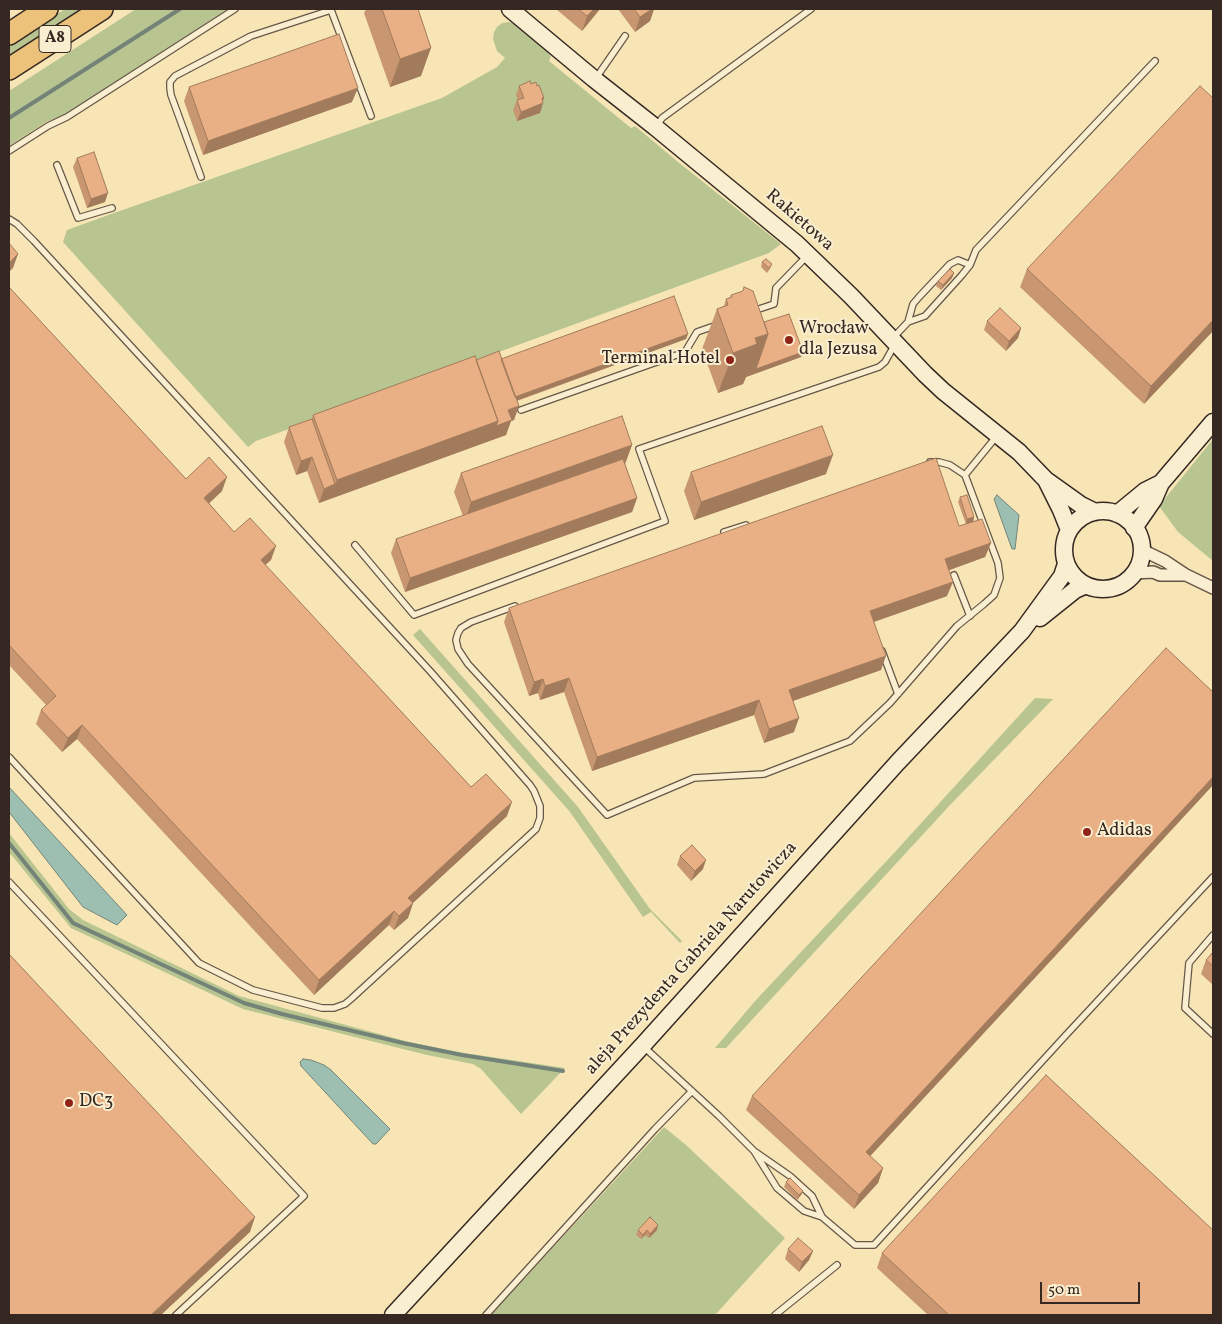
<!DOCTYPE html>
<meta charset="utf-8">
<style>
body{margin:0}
#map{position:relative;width:1222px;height:1324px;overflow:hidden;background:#f7e5b6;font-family:Vollkorn,serif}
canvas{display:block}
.frame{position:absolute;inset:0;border:10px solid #352822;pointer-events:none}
.scale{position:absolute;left:1040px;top:1282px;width:100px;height:22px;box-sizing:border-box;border:2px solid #352822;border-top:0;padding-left:6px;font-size:15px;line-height:18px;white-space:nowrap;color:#352822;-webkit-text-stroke:4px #faeed0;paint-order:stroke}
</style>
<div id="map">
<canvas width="1222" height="1324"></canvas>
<div class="frame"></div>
<div class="scale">50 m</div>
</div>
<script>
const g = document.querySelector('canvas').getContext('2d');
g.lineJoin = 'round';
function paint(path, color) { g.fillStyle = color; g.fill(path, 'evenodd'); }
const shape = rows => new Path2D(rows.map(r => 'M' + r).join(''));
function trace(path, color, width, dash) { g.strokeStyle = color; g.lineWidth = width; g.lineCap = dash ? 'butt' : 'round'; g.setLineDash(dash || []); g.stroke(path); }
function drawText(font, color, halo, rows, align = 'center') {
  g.font = font + ' Vollkorn,serif'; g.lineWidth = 4; g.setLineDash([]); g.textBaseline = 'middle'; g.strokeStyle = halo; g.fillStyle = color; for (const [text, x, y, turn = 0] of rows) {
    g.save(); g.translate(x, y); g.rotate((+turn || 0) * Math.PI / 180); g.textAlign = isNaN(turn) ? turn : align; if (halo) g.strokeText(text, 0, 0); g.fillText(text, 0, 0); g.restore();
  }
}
paint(shape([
 [65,9,83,9,9,57,9,45],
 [136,9,228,9,64,115,46,122,9,146,9,91],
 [509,22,515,24,542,46,551,56,549,61,631,128,635,126,678,162,781,244,769,253,256,441,248,447,63,242,67,230,114,213,442,98,497,67,505,58,497,51,493,39,494,32,497,27,502,23],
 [1213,439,1213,561,1178,532,1159,506],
 [420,629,578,807,650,909,682,941,680,943,651,912,643,917,570,812,413,635],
 [1035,698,1053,699,951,804,726,1048,715,1048,756,1000,894,853],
 [9,833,69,909,83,920,239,996,409,1042,458,1052,565,1068,521,1114,481,1069,473,1064,427,1055,243,1009,71,928,9,852],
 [664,1127,686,1145,785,1238,715,1315,491,1315]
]), '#b9c591');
const water = shape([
 [997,495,1019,515,1015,549,1012,549,994,499,997,495],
 [9,787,127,915,117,925,83,907,9,812,9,787],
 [303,1059,311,1060,324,1065,331,1070,390,1129,376,1144,373,1144,301,1066,300,1062,303,1059]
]);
paint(water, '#9dbfb1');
trace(water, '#738378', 1);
trace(shape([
 [9,118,180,9],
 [9,843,73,923,244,1003,282,1014,403,1043,462,1055,563,1071]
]), '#738378', 4);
const lane = shape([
 [596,78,625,36],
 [657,126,662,118,811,9],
 [9,151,48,126,67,117,235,9],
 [57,165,78,218,112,208],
 [201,177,171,95,170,88,170,82,175,76,251,36,331,10,371,116],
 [9,219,17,224,34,241,430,671,530,785,534,791,540,806,540,818,536,829,351,999,345,1004,334,1008,322,1008,253,990,199,963,9,757],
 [753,311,774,304,776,288,807,256],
 [908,322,925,316,962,275,970,265,976,250,1155,61],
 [892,339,908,322,913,304,919,297,950,264,958,260,970,265],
 [521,410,685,352,697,332,717,325],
 [930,462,939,462,950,465,965,475],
 [724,532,746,525],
 [355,545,414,615,665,521,639,449,879,367,885,362,894,346],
 [954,575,970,616],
 [515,606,471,622,461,628,458,633,456,640,458,649,468,664,607,815,694,778,764,774,850,741,890,703,957,626,984,604,994,595,1000,578,998,563,965,475,996,437],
 [882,651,898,694],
 [9,882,304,1196,176,1315],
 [1213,935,1189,963,1185,1008,1213,1034],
 [644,1047,719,1116,754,1151,790,1176,812,1196,822,1217],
 [754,1151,777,1188,804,1211,822,1217,855,1245,874,1245,1066,1035,1213,877],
 [486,1315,655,1129,692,1091],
 [775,1315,837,1265]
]);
const street = shape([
 [1142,550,1165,561,1186,575,1213,588],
 [1134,573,1153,572,1160,575,1186,575]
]);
const secondary = shape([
 [510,9,594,79,655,127,797,244,851,296,925,374,943,391,1019,452,1046,480,1081,505,1095,512],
 [1047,482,1061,510,1069,530],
 '1064 550a39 39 0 1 1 78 0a39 39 0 1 1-78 0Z',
 [1117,514,1145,491,1161,483],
 [1134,528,1154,499,1161,483,1213,422],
 [1040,618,1075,590,1086,585],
 [393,1315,643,1045,898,762,1022,631,1062,576,1066,564]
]);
const highway = shape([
 [9,34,47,9],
 [9,69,102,9]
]);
trace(lane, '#665747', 8);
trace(street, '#665747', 14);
trace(secondary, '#352822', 19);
trace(highway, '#352822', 24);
trace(lane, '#faeed0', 5.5);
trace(street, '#faeed0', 11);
trace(secondary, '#faeed0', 16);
trace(highway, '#ecc27b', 21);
paint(shape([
 [366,9,418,9,421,76,390,87,364,13],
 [556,9,600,9,582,31],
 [618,9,654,9,650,21,635,32],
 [519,86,537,86,544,98,540,113,517,121,513,110,517,100,518,100,516,95],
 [189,87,352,102,203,155,184,101],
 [77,158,105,202,87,208,73,167],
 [762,262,772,264,770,269,767,273,761,267],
 [1027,269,1213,331,1144,404,1020,287],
 [954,273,952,278,941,290,936,286,938,281],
 [9,287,186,479,222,491,209,503,234,532,271,560,265,565,471,787,507,816,413,903,408,918,394,930,389,925,314,995,77,739,62,752,36,724,41,710,46,705,9,665],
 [731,295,764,322,803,352,801,357,746,377,743,384,718,393,702,349,717,309,724,306,726,299,730,298],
 [987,321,1021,328,1018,338,1006,351,984,330],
 [686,339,517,401,514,420,511,421,506,435,319,503,307,471,296,475,284,442,289,427,312,419,313,415,476,360,501,359],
 [632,445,625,464,637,498,632,512,405,592,391,553,396,539,463,516,454,492,461,473],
 [691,472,826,474,694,520,684,491],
 [960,497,974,517,973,522,966,524,958,502],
 [959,526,991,543,985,557,948,570,947,596,874,622,881,670,793,701,794,732,764,743,754,715,592,771,564,692,540,700,538,693,529,696,504,622,509,608],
 [1213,692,1213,785,870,1156,883,1168,878,1183,854,1209,746,1110,752,1096],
 [680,856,703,869,691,881,677,865],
 [1213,952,1213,985,1201,974,1206,960],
 [786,1182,803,1191,801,1195,797,1200,784,1187],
 [638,1230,657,1230,649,1238,645,1235,641,1239,636,1235],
 [788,1249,813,1251,809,1260,799,1272,785,1259],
 [882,1253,1213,1315,928,1315,877,1268]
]), '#c89772');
paint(shape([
 [594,9,600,9,582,31,587,16],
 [652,9,654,9,650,21,635,32,640,17],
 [431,48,421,76,390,87,400,59],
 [358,88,352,102,203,155,208,141],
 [542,98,544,98,541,104,543,103,540,113,517,121,521,112],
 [108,193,105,202,87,208,91,199],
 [18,254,13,268,9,272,9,263],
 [954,273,952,278,941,290,943,285],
 [1213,320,1213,331,1144,404,1151,386],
 [1021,328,1018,338,1006,351,1009,341],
 [688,334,686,339,507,404,509,399],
 [768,334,803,352,801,357,746,377,743,384,718,393,733,353,755,338],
 [519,406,514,420,511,421,506,435,319,503,324,489,335,484,337,480],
 [632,445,625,464,465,521,471,502],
 [833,455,826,474,694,520,701,502],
 [312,457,307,471,296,475,301,461],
 [227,477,222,491,199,513,204,498],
 [637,498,632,512,405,592,410,578],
 [974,517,973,522,966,524,967,519],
 [991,543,985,557,939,574,945,559],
 [276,546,271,560,255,574,261,560],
 [953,582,947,596,865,625,870,611],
 [886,656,881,670,784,704,789,690],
 [569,678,564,692,540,700,545,686],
 [543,679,538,693,529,696,534,682],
 [759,700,754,715,592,771,597,757],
 [799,718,794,732,764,743,769,729],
 [82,725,77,739,62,752,68,738],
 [1213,777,1213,785,861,1166,866,1152],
 [512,802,507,816,403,912,408,898],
 [706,860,703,869,691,881,695,871],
 [413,903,408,918,394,930,399,916],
 [394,911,389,925,314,995,319,980],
 [883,1168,878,1183,854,1209,859,1195],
 [803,1191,801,1195,797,1200,799,1195],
 [255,1217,250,1232,161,1315,151,1315],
 [658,1225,657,1230,649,1238,650,1234],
 [647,1230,645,1235,641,1239,643,1235],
 [813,1251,809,1260,799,1272,802,1262]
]), '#a27b5c');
const building = shape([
 [382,9,418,9,431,48,400,59,382,9],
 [578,9,594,9,587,16,578,9],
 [634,9,652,9,640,17,634,9],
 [339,34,358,88,208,141,189,87,339,34],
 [530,81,531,84,536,82,537,86,539,85,544,98,542,98,543,103,521,112,517,100,524,98,519,86,530,81],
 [1200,86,1213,98,1213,320,1151,386,1027,269,1200,86],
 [94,152,108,193,91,199,77,158,94,152],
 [9,243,18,254,9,263,9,243],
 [766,259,772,264,769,268,762,262,766,259],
 [950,269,954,273,943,285,938,281,950,269],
 [9,287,186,479,209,457,227,477,204,498,234,532,250,518,276,546,261,560,471,787,486,774,512,802,408,898,413,903,399,916,394,911,319,980,82,725,68,738,41,710,56,696,9,645,9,287],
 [744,287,753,291,768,334,755,338,757,344,733,353,717,309,728,305,726,299,732,297,731,295,743,291,744,287],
 [674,296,688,334,515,397,501,359,674,296],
 [1000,308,1021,328,1009,341,987,321,1000,308],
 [789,314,803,352,756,369,768,334,764,322,789,314],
 [499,351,519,406,508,410,512,420,496,426,498,421,476,360,499,351],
 [475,356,498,421,337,480,313,415,475,356],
 [622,416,632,445,471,502,461,473,622,416],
 [312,419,335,484,324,489,312,457,301,461,289,427,312,419],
 [822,426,833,455,701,502,691,472,822,426],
 [936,458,959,526,982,519,991,543,945,559,953,582,870,611,886,656,789,690,799,718,769,729,759,700,597,757,569,678,545,686,543,679,534,682,509,608,936,458],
 [623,459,637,498,410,578,396,539,623,459],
 [967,495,974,517,967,519,960,497,967,495],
 [1166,648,1213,692,1213,777,866,1152,883,1168,859,1195,752,1096,1166,648],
 [692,845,706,860,695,871,680,856,692,845],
 [1213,952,1213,966,1206,960,1213,952],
 [9,954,255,1217,151,1315,9,1315,9,954],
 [1046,1075,1213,1230,1213,1315,949,1315,882,1253,1046,1075],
 [790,1178,803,1191,799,1195,786,1182,790,1178],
 [650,1217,658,1225,650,1234,647,1230,643,1235,638,1230,650,1217],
 [798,1238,813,1251,802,1262,788,1249,798,1238]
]);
paint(building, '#e8b084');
trace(building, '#a27b5c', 1);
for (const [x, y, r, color] of [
 [789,340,5,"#8f2418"],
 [730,360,5,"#8f2418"],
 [1087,832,5,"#8f2418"],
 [69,1103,5,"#8f2418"]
]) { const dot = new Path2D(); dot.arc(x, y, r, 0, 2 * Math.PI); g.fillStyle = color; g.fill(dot); trace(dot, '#faeed0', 2); }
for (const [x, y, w] of [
 [55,39,32]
]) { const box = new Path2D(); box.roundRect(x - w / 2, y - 13.5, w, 27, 4); g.fillStyle = '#faeed0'; g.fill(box); trace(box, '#352822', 1); }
drawText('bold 16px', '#352822', null, [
 ["A8",55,39]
]);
drawText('18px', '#352822', '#faeed0', [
 ["Rakietowa",799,221,41],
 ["aleja Prezydenta Gabriela Narutowicza",692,959,-48]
]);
drawText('18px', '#352822', '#faeed0', [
 ["Wrocław",799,330],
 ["dla Jezusa",799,351],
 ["Terminal Hotel",720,360,"right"],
 ["Adidas",1097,832],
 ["DC3",79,1103]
], 'left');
</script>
